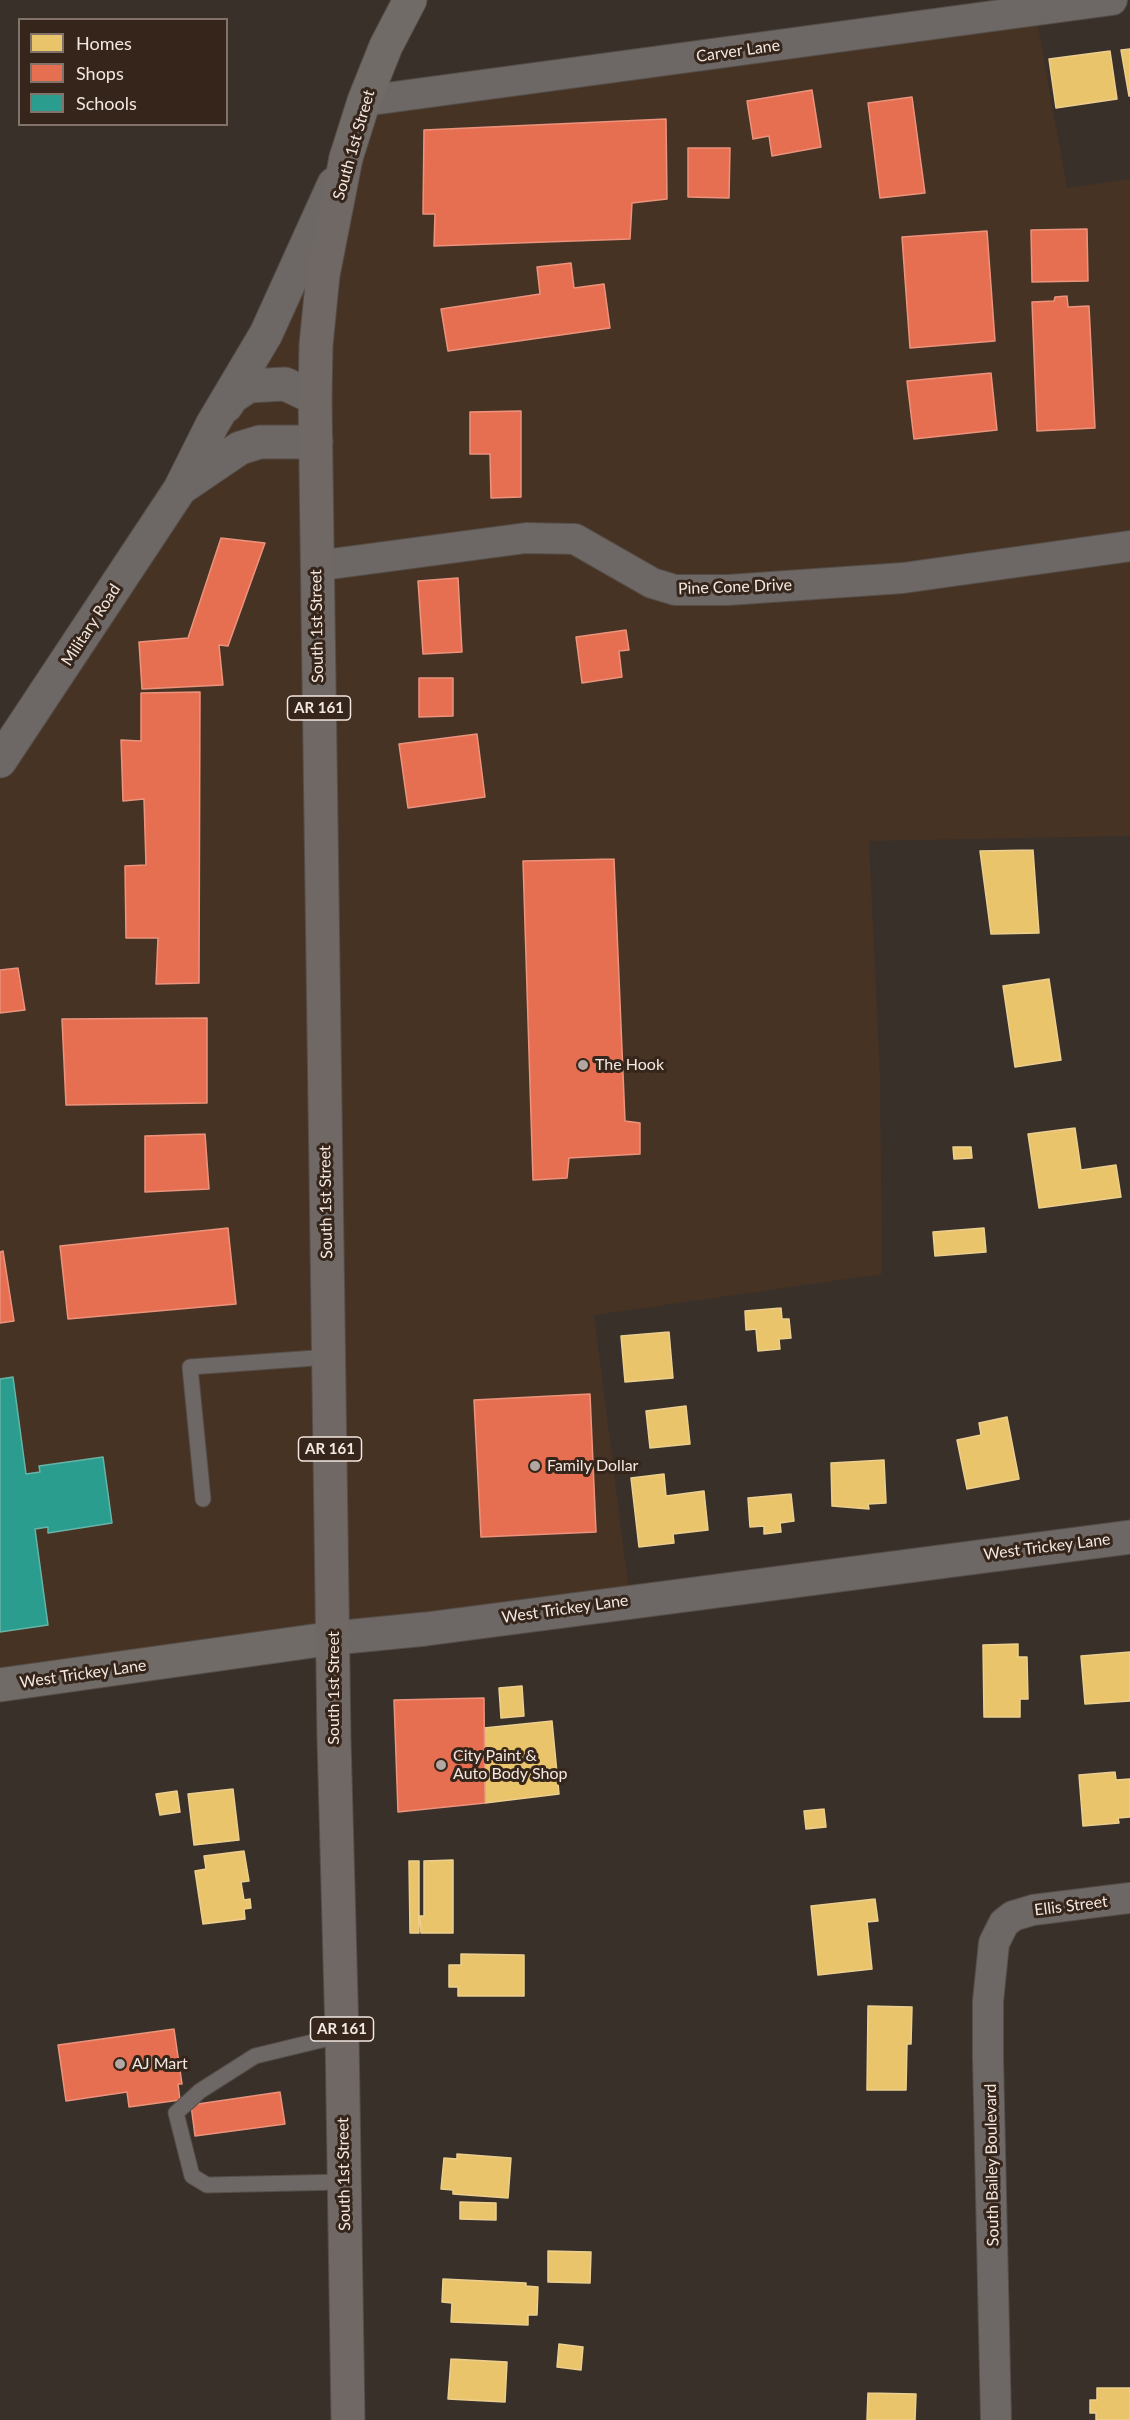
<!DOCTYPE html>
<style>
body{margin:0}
#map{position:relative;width:1130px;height:2420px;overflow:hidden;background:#393029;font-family:Lato,sans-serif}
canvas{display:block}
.legend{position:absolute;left:18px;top:18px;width:210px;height:108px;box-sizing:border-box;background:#35251a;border:2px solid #81736a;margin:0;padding:8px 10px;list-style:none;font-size:18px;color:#f3e8e1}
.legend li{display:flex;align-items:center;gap:12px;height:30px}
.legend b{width:30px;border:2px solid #81736a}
</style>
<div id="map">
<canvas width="1130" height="2420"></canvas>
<ul class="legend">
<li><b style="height:16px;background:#e9c46a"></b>Homes</li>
<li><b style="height:16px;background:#e76f51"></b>Shops</li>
<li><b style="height:16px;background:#2a9d8f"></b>Schools</li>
</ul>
</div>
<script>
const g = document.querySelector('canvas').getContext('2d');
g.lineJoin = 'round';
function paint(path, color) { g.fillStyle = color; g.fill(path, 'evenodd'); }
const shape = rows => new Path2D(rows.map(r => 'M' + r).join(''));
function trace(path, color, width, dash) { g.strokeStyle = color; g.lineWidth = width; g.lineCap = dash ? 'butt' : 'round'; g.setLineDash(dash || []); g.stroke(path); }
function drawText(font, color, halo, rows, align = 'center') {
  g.font = font + ' Lato,sans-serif'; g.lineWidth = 6; g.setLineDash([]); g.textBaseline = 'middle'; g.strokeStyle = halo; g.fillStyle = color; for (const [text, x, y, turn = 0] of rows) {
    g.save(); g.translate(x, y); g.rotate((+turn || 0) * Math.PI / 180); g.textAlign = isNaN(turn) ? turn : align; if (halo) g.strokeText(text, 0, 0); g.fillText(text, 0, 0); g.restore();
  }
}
paint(shape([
 [1035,10,1067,188,1130,179,1130,836,869,841,880,1079,882,1274,594,1315,628,1584,637,1599,0,1685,0,761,181,489,364,101]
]), '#473324');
const homes = shape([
 [1130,49,1130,96,1129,96,1121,50,1130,49],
 [1110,51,1117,99,1056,108,1049,59,1110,51],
 [1033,850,1039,933,991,934,980,851,1033,850],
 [1049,979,1061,1060,1015,1067,1003,986,1049,979],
 [1075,1128,1081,1170,1116,1165,1121,1197,1039,1208,1028,1134,1075,1128],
 [953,1147,971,1147,972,1158,954,1159,953,1147],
 [984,1228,986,1252,935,1256,933,1232,984,1228],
 [781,1308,782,1319,789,1319,791,1338,779,1339,780,1349,758,1351,756,1329,746,1330,745,1311,781,1308],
 [669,1332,673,1378,625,1382,621,1336,669,1332],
 [686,1406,690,1444,650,1448,646,1411,686,1406],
 [1007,1417,1019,1479,967,1489,957,1440,981,1435,979,1423,1007,1417],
 [884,1460,886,1503,868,1504,869,1509,832,1506,831,1463,884,1460],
 [664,1474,666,1496,704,1491,708,1530,673,1534,674,1543,639,1547,631,1478,664,1474],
 [791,1494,794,1521,780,1523,781,1532,764,1534,764,1526,750,1527,748,1498,791,1494],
 [1018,1644,1018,1657,1027,1657,1028,1699,1020,1699,1020,1717,984,1717,983,1645,1018,1644],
 [1130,1652,1130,1701,1085,1704,1081,1656,1130,1652],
 [522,1686,524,1716,501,1718,499,1688,522,1686],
 [552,1721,559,1794,485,1803,484,1728,552,1721],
 [1115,1772,1116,1780,1130,1779,1130,1817,1118,1818,1119,1823,1083,1826,1079,1775,1115,1772],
 [233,1789,239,1840,194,1845,188,1794,233,1789],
 [177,1791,180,1812,160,1815,156,1794,177,1791],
 [824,1809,826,1827,806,1829,804,1811,824,1809],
 [244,1851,249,1881,241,1882,244,1900,250,1899,251,1908,244,1909,245,1919,203,1924,195,1871,206,1869,204,1856,244,1851],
 [453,1860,453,1933,421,1933,420,1916,424,1916,424,1861,453,1860],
 [409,1861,419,1861,419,1933,410,1933,409,1861],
 [875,1899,878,1921,867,1922,872,1969,818,1975,811,1906,875,1899],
 [461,1954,524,1955,524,1996,458,1996,458,1987,449,1987,449,1965,461,1965,461,1954],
 [868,2006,912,2007,911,2044,907,2044,906,2090,867,2090,868,2006],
 [457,2154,511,2158,508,2198,453,2194,453,2190,441,2189,444,2158,457,2159,457,2154],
 [460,2202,496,2203,496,2220,460,2219,460,2202],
 [548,2251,591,2252,590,2283,548,2282,548,2251],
 [443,2279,526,2283,526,2286,538,2287,537,2315,528,2315,528,2325,451,2322,452,2303,442,2302,443,2279],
 [559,2344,583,2347,581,2370,557,2367,559,2344],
 [451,2359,507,2362,505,2402,448,2399,451,2359],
 [1097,2388,1130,2388,1130,2420,1096,2420,1096,2413,1090,2413,1090,2400,1097,2400,1097,2388],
 [868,2393,916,2394,915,2420,867,2420,868,2393]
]);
paint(homes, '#e9c46a');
trace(homes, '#eccf8e', 1.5);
const shops = shape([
 [812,90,821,147,772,156,769,136,753,139,747,101,812,90],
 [912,97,925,193,880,198,868,103,912,97],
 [666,119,667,199,632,203,630,239,434,246,435,214,423,214,424,130,666,119],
 [688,148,730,148,729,198,688,197,688,148],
 [1087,229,1088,281,1032,282,1031,230,1087,229],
 [987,231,995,341,910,348,902,237,987,231],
 [571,263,574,288,604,284,610,328,448,351,441,309,540,294,537,267,571,263],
 [1067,296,1068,307,1089,306,1095,428,1037,431,1032,302,1054,301,1055,297,1067,296],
 [991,373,997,430,914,439,907,381,991,373],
 [521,411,521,497,491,498,490,454,470,454,470,412,521,411],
 [221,538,265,543,228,646,219,645,223,685,142,689,139,642,188,638,221,538],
 [458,578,462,652,423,654,418,581,458,578],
 [626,630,629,650,619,651,622,677,582,683,576,637,626,630],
 [419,678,453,678,453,716,419,717,419,678],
 [200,692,199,983,156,984,158,938,126,938,125,866,146,865,144,799,123,801,121,740,141,741,141,693,200,692],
 [477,734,485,797,408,808,399,744,477,734],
 [614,859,625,1121,640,1123,640,1154,569,1158,567,1178,533,1180,523,861,614,859],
 [18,968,25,1010,0,1013,0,970,18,968],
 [207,1018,207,1103,66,1105,62,1019,207,1018],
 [205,1134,209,1189,145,1192,145,1136,205,1134],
 [228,1228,236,1304,68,1319,60,1246,228,1228],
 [3,1251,14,1321,0,1323,0,1252,3,1251],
 [590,1394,596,1532,481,1537,474,1400,590,1394],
 [484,1698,485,1803,398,1812,394,1700,484,1698],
 [174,2029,182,2084,178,2084,180,2100,129,2107,127,2092,66,2101,58,2045,174,2029],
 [280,2092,285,2124,195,2136,191,2105,280,2092]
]);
paint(shops, '#e76f51');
trace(shops, '#eb937c', 1.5);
const schools = shape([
 [13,1377,26,1474,40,1472,39,1466,103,1457,112,1523,48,1533,48,1527,35,1529,48,1625,0,1632,0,1379,13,1377]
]);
paint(schools, '#2a9d8f');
trace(schools, '#66b4a8', 1.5);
const service = shape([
 [203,1499,190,1367,329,1357],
 [342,2035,255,2056,200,2091,176,2113,192,2176,207,2185,343,2182]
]);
const minor = shape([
 [364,101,1112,0],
 [316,566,526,538,575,539,652,583,675,590,728,590,903,578,1130,546],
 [996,2420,988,2058,988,2001,994,1943,1004,1923,1013,1916,1033,1910,1130,1898]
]);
const tertiary = shape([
 [226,406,232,397,249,386,285,384,315,398],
 [184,486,240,448,260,442,316,442],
 [0,761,180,489,212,425,266,334,334,184],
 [334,1638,426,1629,1130,1537]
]);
const secondary = shape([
 [346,158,364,101,386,46,410,0],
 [0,1685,334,1638]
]);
const primary = shape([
 [346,158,323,275,316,345,315,398,334,1739,342,2035,348,2420]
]);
trace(service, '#554d48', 17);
trace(minor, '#554d48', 32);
trace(tertiary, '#554d48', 35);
trace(secondary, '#554d48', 35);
trace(primary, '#554d48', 35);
trace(service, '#6d6865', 15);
trace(minor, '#6d6865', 30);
trace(tertiary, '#6d6865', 33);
trace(secondary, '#706b67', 33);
trace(primary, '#6f6864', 33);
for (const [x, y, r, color] of [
 [583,1065,6,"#b2a8a1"],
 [535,1466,6,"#b2a8a1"],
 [441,1765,6,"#b2a8a1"],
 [120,2064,6,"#b2a8a1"]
]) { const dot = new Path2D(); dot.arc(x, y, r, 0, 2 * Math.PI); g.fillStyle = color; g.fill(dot); trace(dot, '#35251a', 2); }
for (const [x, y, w] of [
 [319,708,63],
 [330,1449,63],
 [342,2029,63]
]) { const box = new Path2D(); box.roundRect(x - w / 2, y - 12, w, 24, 4.5); g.fillStyle = '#35251a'; g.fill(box); trace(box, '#f3e8e1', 1.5); }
drawText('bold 15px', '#f3e8e1', null, [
 ["AR 161",319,708],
 ["AR 161",330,1449],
 ["AR 161",342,2029]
]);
drawText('16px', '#f3e8e1', '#35251a', [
 ["Carver Lane",738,51,-8],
 ["South 1st Street",354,145,-74],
 ["Pine Cone Drive",735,587,-2],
 ["Military Road",91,625,-57],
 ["South 1st Street",317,626,-91],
 ["South 1st Street",326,1202,-91],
 ["West Trickey Lane",1047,1547,-7],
 ["West Trickey Lane",565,1609,-8],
 ["West Trickey Lane",83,1674,-8],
 ["South 1st Street",334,1688,-90],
 ["Ellis Street",1071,1906,-7],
 ["South Bailey Boulevard",992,2165,-91],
 ["South 1st Street",344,2174,-91]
]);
drawText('16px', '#f3e8e1', '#35251a', [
 ["The Hook",595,1065],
 ["Family Dollar",547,1466],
 ["City Paint &",453,1756],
 ["Auto Body Shop",453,1774],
 ["AJ Mart",132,2064]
], 'left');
</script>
